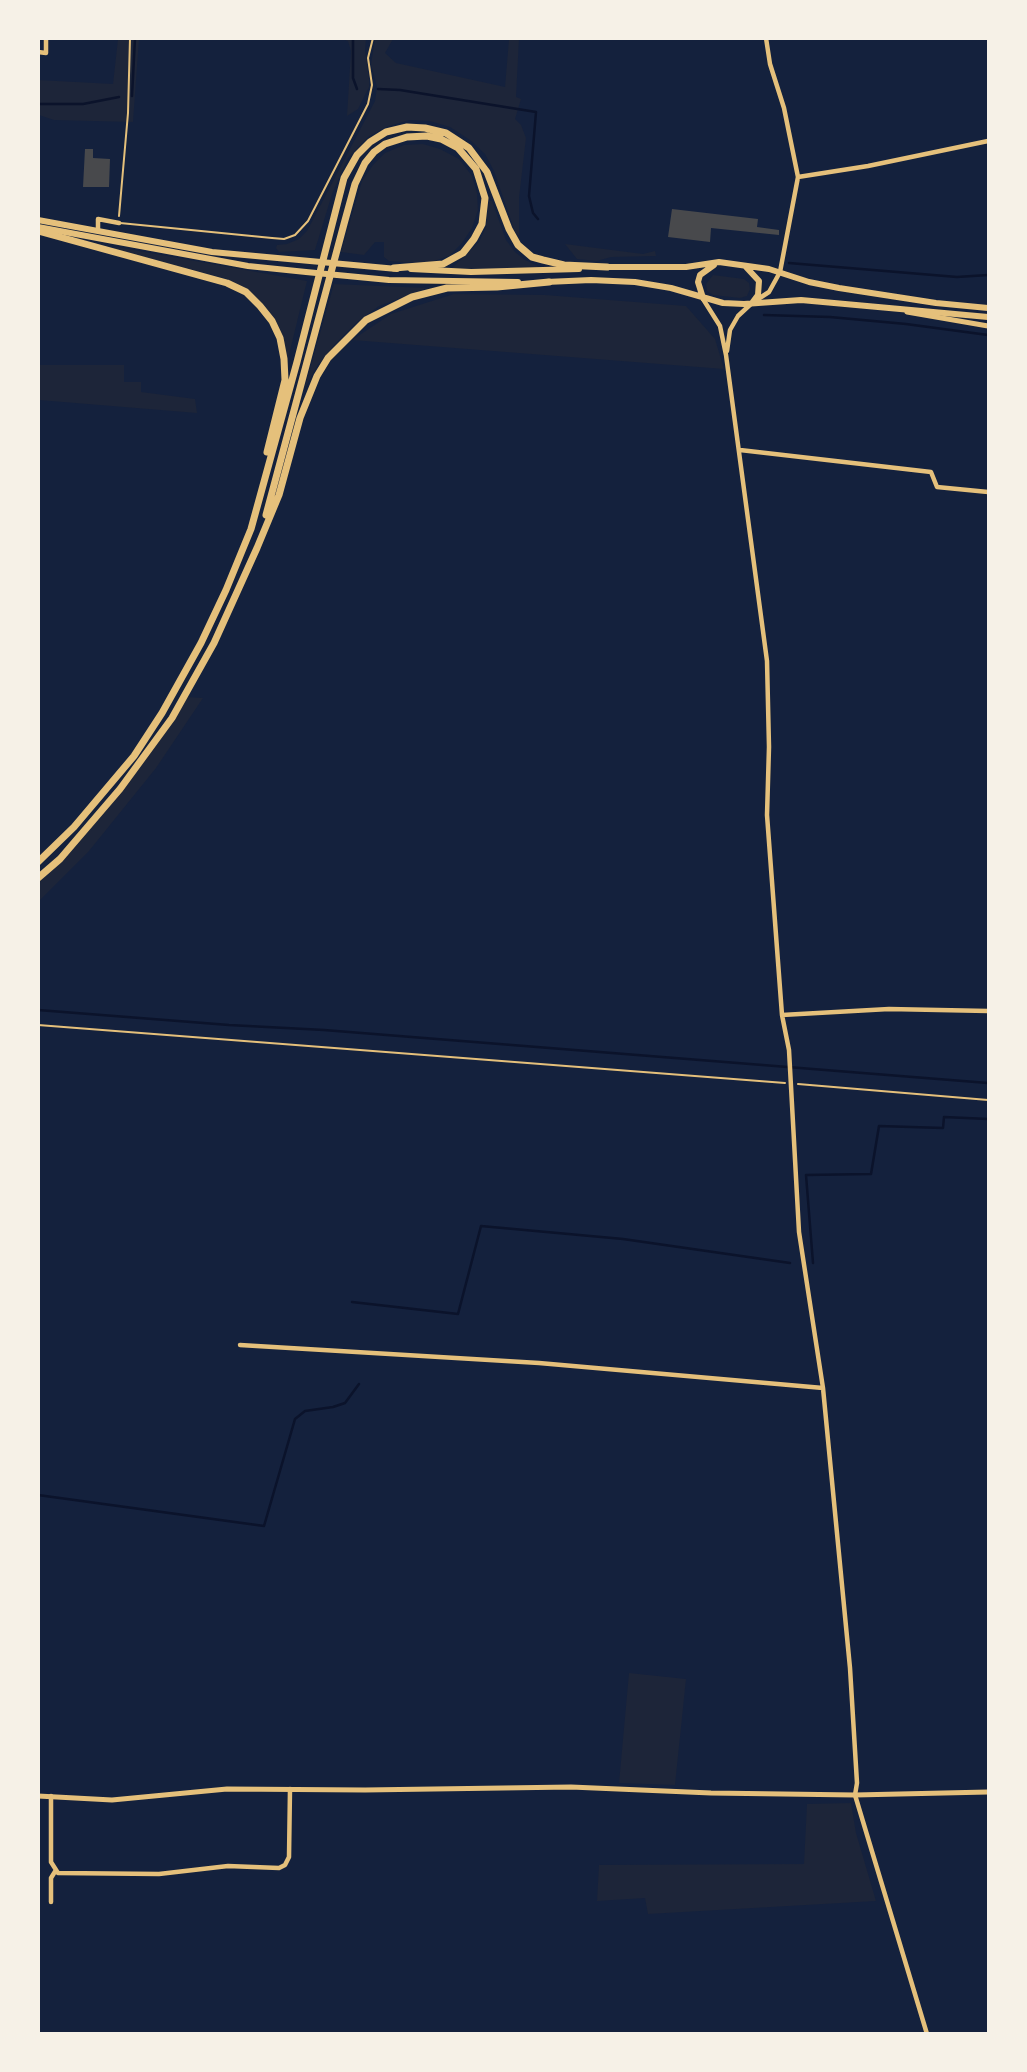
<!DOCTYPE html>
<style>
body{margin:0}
#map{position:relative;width:1027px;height:2072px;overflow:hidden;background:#14213d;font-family:"Varela Round",sans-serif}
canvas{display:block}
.frame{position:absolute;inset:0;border:40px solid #f6f1e7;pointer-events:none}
</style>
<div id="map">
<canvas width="1027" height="2072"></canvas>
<div class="frame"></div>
</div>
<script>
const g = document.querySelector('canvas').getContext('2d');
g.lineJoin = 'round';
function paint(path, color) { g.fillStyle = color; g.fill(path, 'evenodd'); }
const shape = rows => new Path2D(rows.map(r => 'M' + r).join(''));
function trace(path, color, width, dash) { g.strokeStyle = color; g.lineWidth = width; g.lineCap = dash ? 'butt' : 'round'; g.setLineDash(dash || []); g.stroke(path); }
paint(shape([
 [118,39,139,39,133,122,54,120,39,115,38,80,113,84],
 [342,39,366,39,365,50,369,79,369,87,358,109,347,116,351,51,348,41],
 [375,39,393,39,385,53,396,63,505,87,509,39,519,39,516,97,521,99,515,119,521,125,526,138,519,198,519,236,515,232,494,171,485,154,470,140,450,127,430,121,409,120,386,127,368,137,348,158,332,194,315,250,279,252,276,248,277,245,287,244,299,239,307,231,375,101,377,87,371,64],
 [423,144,440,149,459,159,472,176,477,193,478,210,472,228,462,243,449,256,431,262,417,263,389,261,384,257,384,242,375,242,364,255,341,252,362,181,373,165,385,153,404,145],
 [489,201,492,201,506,240,515,252,525,260,538,266,537,268,451,269,479,242,486,227],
 [565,244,643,254,655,251,656,256,611,257,597,261,577,259],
 [117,247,307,281,287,363,275,321,227,279,117,250,114,248],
 [713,275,744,279,749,283,750,289,747,296,740,298,713,295,707,291,706,284],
 [334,284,427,288,379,306,357,322,335,344,317,366,304,390],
 [454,294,545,295,686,306,715,339,724,369,352,340,391,314],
 [38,365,124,365,124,382,141,382,141,392,195,399,197,413,39,400],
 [187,697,203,698,156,768,89,851,39,901,39,882,71,852,131,780],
 [629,1673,686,1679,675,1785,619,1783],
 [851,1803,856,1833,876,1901,648,1914,645,1898,597,1901,599,1865,804,1864,807,1804]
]), '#1d2539');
trace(shape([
 [353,38,353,78,357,89],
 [378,89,400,90,536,112,529,196,533,213,538,219],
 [132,96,135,38],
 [38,104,83,104,119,97],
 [789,263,957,277,988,275],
 [764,315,830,317,906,324,988,335],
 [38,1010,229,1025,324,1030,988,1083],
 [813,1263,806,1175,871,1174,879,1126,943,1128,944,1117,988,1119],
 [352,1302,458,1314,481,1226,623,1239,790,1263],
 [38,1495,264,1526,295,1419,305,1411,333,1407,345,1403,359,1384]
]), '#0b132b', 2.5);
paint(shape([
 [85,149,93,149,93,158,110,159,109,187,83,187],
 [672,209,758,219,757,227,779,230,779,235,711,228,710,242,668,237]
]), '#48494c');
trace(shape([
 [119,216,128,113,130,38],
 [38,1025,785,1083],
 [798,1084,988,1100]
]), '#e5c07b', 2);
trace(shape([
 [120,223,272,238,284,239,295,235,308,221,368,104,372,85,368,58,373,38]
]), '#e5c07b', 2);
trace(shape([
 [38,52,46,53,46,38],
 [798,177,868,166,988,141],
 [98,231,98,219,119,223],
 [703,299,720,326,726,355,767,661,769,747,767,815,782,1015,789,1050,799,1232,823,1388,850,1668,857,1783,855,1795,927,2034],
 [727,351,730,330,738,316,752,303,769,292,780,272,798,177,784,108,770,64,766,38],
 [740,450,931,472,937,487,988,492],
 [782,1015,889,1009,988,1011],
 [240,1345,539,1363,823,1388],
 [51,1796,51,1862,58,1873,159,1874,228,1866,279,1868,285,1865,289,1857,290,1789],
 [51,1902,51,1878,56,1870]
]), '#e5c07b', 4.5);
trace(shape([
 [907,312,988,326],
 [38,1796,112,1800,227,1789,365,1790,571,1787,711,1793,855,1795,988,1792]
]), '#e5c07b', 5);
trace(shape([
 [38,220,212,252,397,269],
 [38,227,248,266,306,272,389,280,518,282],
 [603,267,686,267,719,262,769,269,809,282,839,288,936,303,988,308],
 [746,267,759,281,758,295,752,303],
 [411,269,471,272,579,269],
 [546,282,591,280,635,282,671,288,723,303,744,304,801,300,988,317],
 [703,298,698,282,700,275,714,265]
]), '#e5c07b', 6);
trace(shape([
 [38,231,227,283,246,292,260,306,272,321,280,338,284,359,285,380,267,452],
 [266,515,344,224,355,184,365,163,374,152,385,144,407,137,427,136,441,139,458,148,476,169,485,198,482,224,474,239,463,253,443,264,394,268],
 [38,862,74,827,134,756,162,713,201,643,226,590,251,529,297,362,344,178,357,155,370,142,386,132,407,127,425,128,446,133,469,148,487,172,509,229,518,245,532,257,543,260,564,265,607,267],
 [38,878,60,859,120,789,172,718,214,643,257,548,279,495,300,418,317,376,328,358,366,320,412,297,447,288,497,287,549,282]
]), '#e5c07b', 7);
</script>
